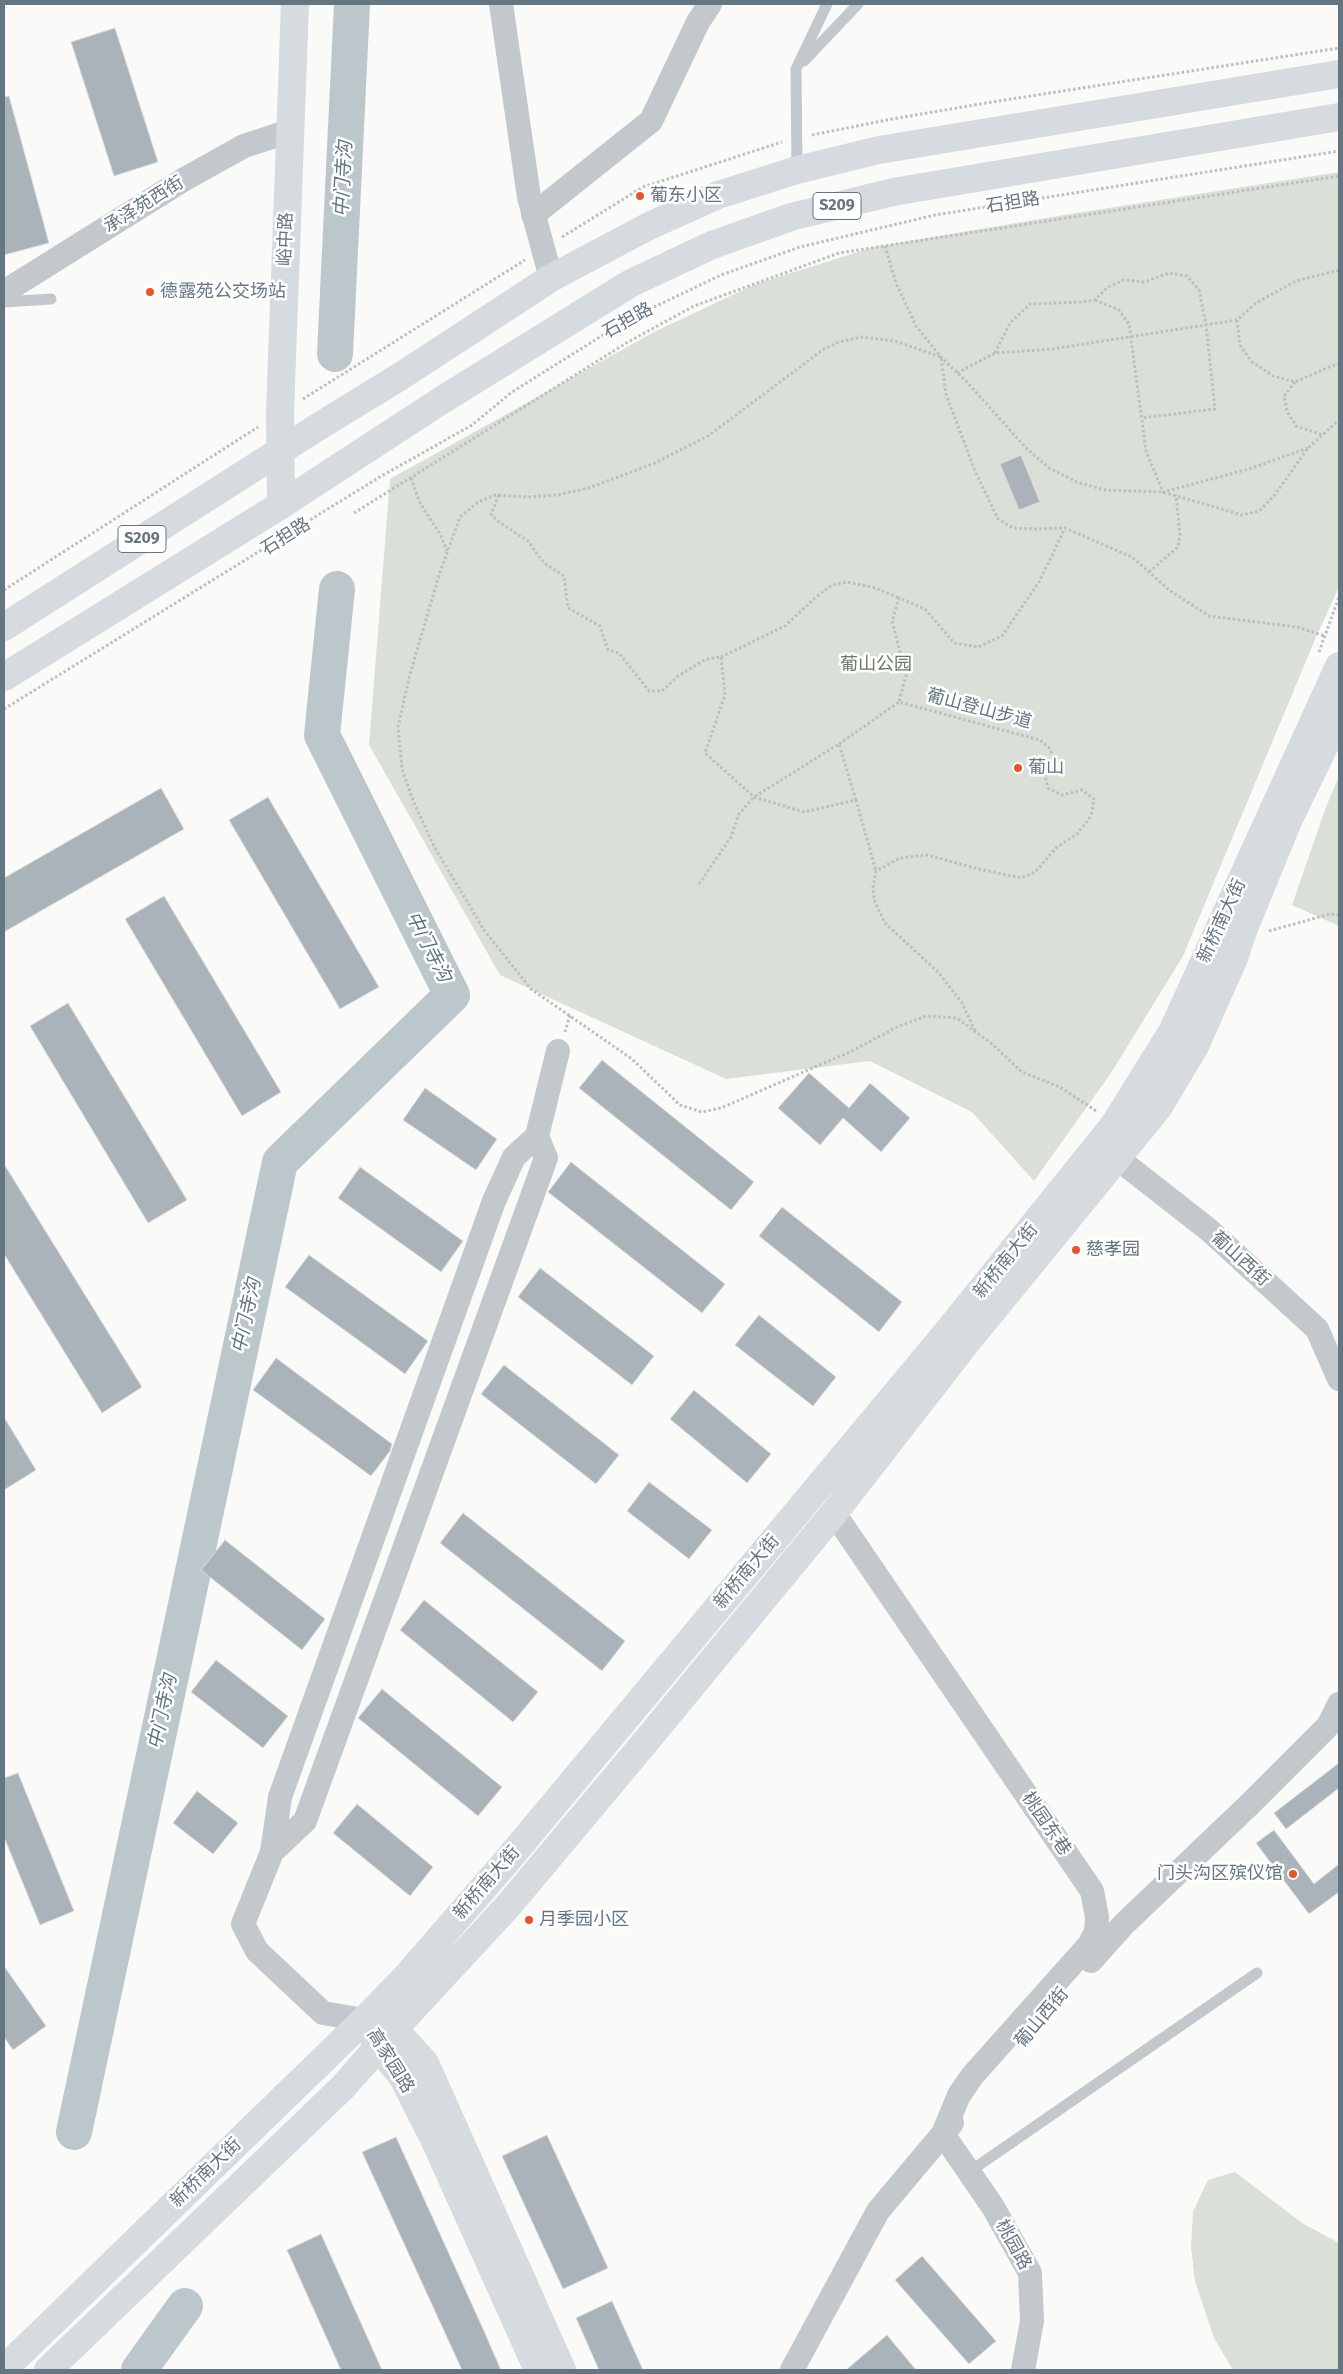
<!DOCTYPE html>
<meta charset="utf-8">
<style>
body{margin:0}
#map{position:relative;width:1343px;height:2374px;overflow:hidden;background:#fafaf8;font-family:"Fira Sans",sans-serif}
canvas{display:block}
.frame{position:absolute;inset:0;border:5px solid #657683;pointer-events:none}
</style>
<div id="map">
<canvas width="1343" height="2374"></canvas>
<div class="frame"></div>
</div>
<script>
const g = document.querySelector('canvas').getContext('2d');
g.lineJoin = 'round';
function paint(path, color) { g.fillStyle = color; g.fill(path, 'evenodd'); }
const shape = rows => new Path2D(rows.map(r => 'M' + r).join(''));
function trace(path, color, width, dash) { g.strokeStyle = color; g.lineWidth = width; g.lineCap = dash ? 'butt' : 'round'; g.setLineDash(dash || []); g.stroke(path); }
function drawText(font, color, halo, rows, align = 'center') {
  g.font = font + ' "Fira Sans","Noto Sans SC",sans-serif'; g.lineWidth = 5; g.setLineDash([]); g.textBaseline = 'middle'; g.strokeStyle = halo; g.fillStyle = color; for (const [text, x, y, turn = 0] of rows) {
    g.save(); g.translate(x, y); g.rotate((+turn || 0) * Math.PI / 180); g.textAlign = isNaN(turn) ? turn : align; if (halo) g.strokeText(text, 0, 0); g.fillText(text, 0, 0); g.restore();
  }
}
paint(shape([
 [1339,172,1339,587,1316,637,1183,956,1111,1073,1034,1181,972,1112,870,1061,726,1079,500,975,369,745,390,479,654,332,756,284,874,247,1070,214],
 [1339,776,1339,926,1292,905,1326,807],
 [1235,2172,1302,2223,1339,2243,1339,2370,1233,2370,1214,2338,1195,2281,1191,2247,1193,2212,1208,2180]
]), '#dadfd7');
trace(shape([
 [335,354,352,4],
 [74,2132,280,1162,452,995,322,735,337,589],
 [139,2370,185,2306]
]), '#bbc7cb', 36);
const building = shape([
 [115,28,158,162,114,176,71,42,115,28],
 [9,96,49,243,4,255,4,97,9,96],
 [1021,455,1040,502,1019,510,1000,464,1021,455],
 [161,788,184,829,4,932,4,878,161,788],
 [268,797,379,987,340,1009,229,820,268,797],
 [164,896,281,1092,242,1116,125,919,164,896],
 [68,1003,187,1200,148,1223,30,1026,68,1003],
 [602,1060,754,1182,731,1210,579,1088,602,1060],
 [809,1073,849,1108,870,1083,910,1118,881,1152,843,1118,820,1145,778,1108,809,1073],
 [425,1088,497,1139,476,1170,403,1120,425,1088],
 [571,1162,725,1284,702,1313,548,1192,571,1162],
 [4,1164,142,1387,102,1413,4,1254,4,1164],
 [360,1167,463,1241,441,1272,338,1198,360,1167],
 [782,1207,902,1302,879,1332,759,1236,782,1207],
 [309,1255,428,1341,405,1374,285,1287,309,1255],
 [540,1268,654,1356,632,1385,518,1297,540,1268],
 [759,1315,836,1377,813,1406,735,1345,759,1315],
 [276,1358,392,1444,390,1451,371,1476,253,1390,276,1358],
 [504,1365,619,1455,596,1484,481,1394,504,1365],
 [694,1390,771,1454,747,1483,670,1419,694,1390],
 [4,1417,36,1470,4,1490,4,1417],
 [649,1482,712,1530,689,1559,627,1511,649,1482],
 [463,1513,625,1641,602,1671,440,1543,463,1513],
 [225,1540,325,1619,302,1650,201,1570,225,1540],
 [424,1600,538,1692,513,1722,400,1630,424,1600],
 [216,1660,288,1716,263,1748,191,1692,216,1660],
 [382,1689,502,1787,478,1816,358,1718,382,1689],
 [1339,1763,1339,1788,1286,1829,1274,1813,1339,1763],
 [18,1773,74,1911,40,1925,4,1837,4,1778,18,1773],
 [197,1791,238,1823,213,1854,173,1823,197,1791],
 [357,1804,433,1867,410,1896,333,1833,357,1804],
 [1274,1830,1314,1884,1339,1864,1339,1892,1309,1914,1256,1843,1274,1830],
 [4,1966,46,2026,13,2050,4,2037,4,1966],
 [547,2135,608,2268,563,2289,502,2156,547,2135],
 [396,2137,484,2331,501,2370,462,2370,362,2152,396,2137],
 [321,2234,382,2370,341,2370,287,2250,321,2234],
 [922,2256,996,2341,969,2364,895,2280,922,2256],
 [612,2301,643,2370,599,2370,576,2318,612,2301],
 [887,2335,916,2370,846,2370,887,2335]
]);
paint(building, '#aab3b9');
trace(building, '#dcdcda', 1);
trace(shape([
 [812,135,892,119,992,102,1339,48],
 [562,237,643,187,782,142],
 [885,246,896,283,916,326,941,357,968,383,1025,447,1049,468,1077,482,1105,490,1163,492,1242,515,1259,511,1274,496,1308,448,1339,420],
 [1095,300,1119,310,1129,324,1146,451,1163,492,1249,469,1308,448],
 [1237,320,1240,345,1251,361,1273,376,1295,382,1339,363],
 [995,353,1010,323,1030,304,1082,302,1095,300,1108,287,1124,280,1144,282,1169,273,1187,276,1199,290,1206,325,1215,409,1141,418],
 [957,373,995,353,1052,349,1237,320,1256,303,1296,281,1339,270],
 [1295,382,1284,396,1287,411,1296,426,1323,435],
 [303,399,525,260],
 [411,478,420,503,440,534,447,551],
 [499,495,491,514,499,522,528,541,544,563,564,576,568,608,600,626,608,650,619,653,649,691,662,691,678,676,706,659,721,657,725,695,705,753,754,797,804,812,856,800,876,871],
 [354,513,628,342,694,306,839,253,1339,176],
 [1149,572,1178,547,1180,535,1176,495],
 [4,590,258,427],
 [1319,652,1339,597],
 [721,657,785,626,816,597,832,585,847,582,876,588,899,598],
 [4,709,378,478,472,425,512,392,627,320,721,275,800,247,935,215,1339,151],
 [839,744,899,702],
 [699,884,731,837,739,814,754,797,839,744,856,800],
 [1269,931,1330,914,1339,915],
 [975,1031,962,1003,939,973,885,923,874,900,873,887,876,871,900,858,927,855,979,869,1021,878,1035,872,1057,847,1077,834,1091,816,1094,799,1082,790,1062,795,1048,788,1045,775,1054,760,1050,749,1040,740,899,702,906,675,892,621,899,598,925,609,954,643,978,647,1002,636,1039,582,1065,528],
 [565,1032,570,1015],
 [1096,1111,1060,1087,1022,1072,992,1044,957,1018,926,1016,897,1027,852,1051,721,1108,702,1112,680,1105,632,1059,531,989,484,930,435,848,414,803,402,769,398,727,409,678,439,575,460,517,478,502,495,495,527,497,557,495,589,488,655,463,708,436,824,349,839,342,862,337,895,341,941,357,946,394,975,471,998,519,1013,528,1036,529,1065,528,1132,557,1169,590,1209,616,1297,627,1325,636]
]), '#bbbfc2', 3, [2.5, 2.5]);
trace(shape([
 [804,61,858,4],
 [797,170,796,69,827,4],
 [4,302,51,299],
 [969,2172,1257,1973]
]), '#c3c8cc', 11);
trace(shape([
 [501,4,529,197,551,278],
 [533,215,651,121,698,22,710,4],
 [4,292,183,180,244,146,290,131],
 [1117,1158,1209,1230,1317,1329,1339,1379],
 [834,1513,1092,1891,1097,1917,1096,1932,1089,1945,973,2075,959,2095,943,2134,993,2207,1030,2273,1032,2321,1023,2370],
 [272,1852,305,1821,546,1158,537,1136],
 [1091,1961,1124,1924,1249,1805,1328,1726,1339,1704],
 [364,2020,323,2013,257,1951,243,1924,272,1852,280,1797,494,1201,514,1157,537,1136,558,1051],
 [792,2370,878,2211,952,2123]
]), '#c3c8cc', 24);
trace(shape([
 [281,505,280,413,295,4],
 [364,2020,406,1977,505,1863,949,1330,1114,1125,1172,1032,1339,666],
 [377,2024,394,2029,425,2063,562,2370],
 [367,2025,378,2047,402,2076,435,2141,538,2370],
 [394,2029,508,1906,647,1740,834,1513,967,1342,1158,1108,1195,1046,1234,958,1243,931,1288,821,1339,716]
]), '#d6dbdf', 28);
trace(shape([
 [4,627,313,430,401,376,551,278,649,226,718,195,797,170,879,150,1339,74],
 [4,677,281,505,442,400,631,283,712,245,791,217,893,192,1339,117],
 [4,2369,364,2020],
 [48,2370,343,2087,394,2029]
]), '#d6dbdf', 28);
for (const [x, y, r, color] of [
 [640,196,5,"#e4572e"],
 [150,292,5,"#e4572e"],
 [1018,768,5,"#e4572e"],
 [1076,1250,5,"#e4572e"],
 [1293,1874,5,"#e4572e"],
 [529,1920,5,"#e4572e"]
]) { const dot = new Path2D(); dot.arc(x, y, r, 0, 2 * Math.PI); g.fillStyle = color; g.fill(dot); trace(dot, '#fff', 2); }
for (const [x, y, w] of [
 [837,206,48],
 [142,539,48]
]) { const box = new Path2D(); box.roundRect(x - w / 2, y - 13.5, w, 27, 4); g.fillStyle = '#fff'; g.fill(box); trace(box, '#657683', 1); }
drawText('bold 16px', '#657683', null, [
 ["S209",837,206],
 ["S209",142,539]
]);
drawText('18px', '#657683', '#fff', [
 ["葡东小区",650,196],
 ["德露苑公交场站",160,292],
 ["葡山",1028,768],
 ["慈孝园",1086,1250],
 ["门头沟区殡仪馆",1283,1874,"right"],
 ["月季园小区",539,1920]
], 'left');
drawText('18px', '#657683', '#fff', [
 ["石担路",1013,203,-9],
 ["承泽苑西街",144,205,-32],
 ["峪中路",286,239,-88],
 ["石担路",628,321,-29],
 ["石担路",286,537,-32],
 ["葡山登山步道",979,709,15],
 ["新桥南大街",1222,921,-65],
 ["葡山西街",1240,1259,42],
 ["新桥南大街",1006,1261,-51],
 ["新桥南大街",747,1572,-50],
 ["桃园东巷",1046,1824,56],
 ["新桥南大街",487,1883,-49],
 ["葡山西街",1042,2018,-50],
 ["高家园路",390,2061,58],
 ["新桥南大街",206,2173,-44],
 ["桃园路",1013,2245,61]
]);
drawText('18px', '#687a64', '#fff', [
 ["葡山公园",876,665]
]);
drawText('italic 19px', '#60757c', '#fff', [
 ["中门寺沟",344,179,-87],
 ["中门寺沟",428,947,63],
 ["中门寺沟",247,1316,-78],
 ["中门寺沟",163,1712,-78]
]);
</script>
